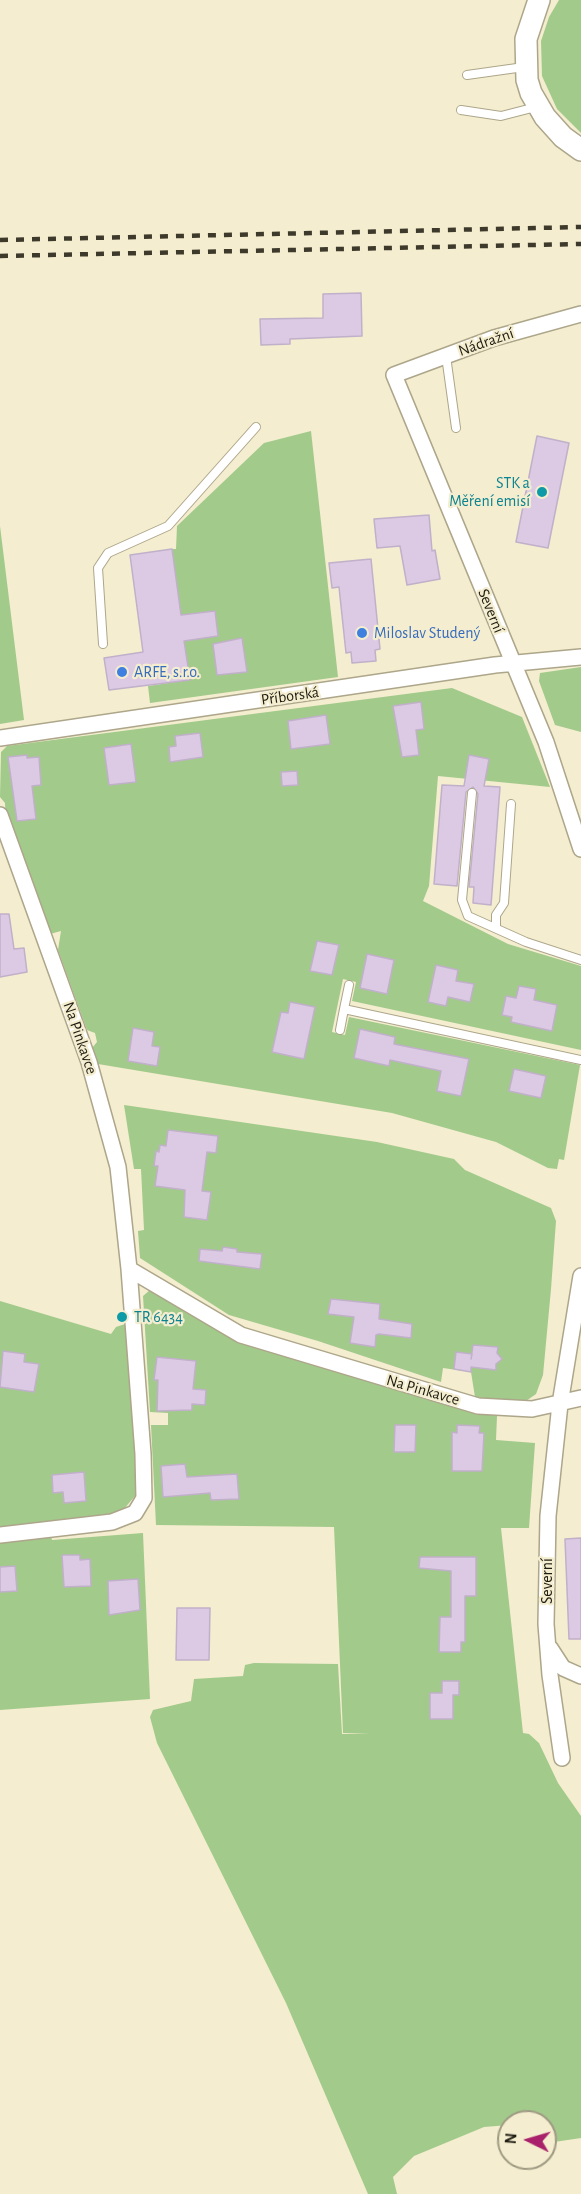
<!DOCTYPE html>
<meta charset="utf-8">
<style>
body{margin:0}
#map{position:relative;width:581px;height:2194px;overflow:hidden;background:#f4edcf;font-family:"Alegreya Sans",sans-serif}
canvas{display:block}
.north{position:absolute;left:497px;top:2110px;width:60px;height:60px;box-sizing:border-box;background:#f4edcf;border:2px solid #9f9a83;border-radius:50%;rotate:275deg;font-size:16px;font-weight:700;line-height:24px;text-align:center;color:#1f1d12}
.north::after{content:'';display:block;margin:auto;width:21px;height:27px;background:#a8216a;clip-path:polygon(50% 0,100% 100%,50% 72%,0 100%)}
</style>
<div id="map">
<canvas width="581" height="2194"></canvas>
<div class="north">N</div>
</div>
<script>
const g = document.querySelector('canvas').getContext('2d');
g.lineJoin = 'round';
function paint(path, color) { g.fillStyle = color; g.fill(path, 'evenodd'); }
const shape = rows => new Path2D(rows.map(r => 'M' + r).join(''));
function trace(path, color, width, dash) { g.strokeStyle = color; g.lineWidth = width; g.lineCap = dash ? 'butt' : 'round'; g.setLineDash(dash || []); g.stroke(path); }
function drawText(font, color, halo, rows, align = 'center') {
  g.font = font + ' "Alegreya Sans",sans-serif'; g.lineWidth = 4.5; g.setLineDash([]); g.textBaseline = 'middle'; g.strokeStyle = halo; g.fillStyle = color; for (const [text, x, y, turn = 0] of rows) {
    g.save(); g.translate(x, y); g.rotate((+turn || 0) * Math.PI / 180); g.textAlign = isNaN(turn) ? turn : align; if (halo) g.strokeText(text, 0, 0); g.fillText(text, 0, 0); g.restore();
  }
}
paint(shape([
 [559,0,581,0,581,133,557,109,542,76,541,41,549,17],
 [311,431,338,677,150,703,148,686,189,680,172,549,176,549,177,526,264,443],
 [0,526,24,720,0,724],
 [581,667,581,732,555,725,539,681,540,673],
 [452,688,522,717,550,787,438,776,429,886,423,901,508,944,581,966,581,1050,352,1001,356,982,343,979,332,1032,345,1035,349,1017,580,1065,564,1160,559,1159,557,1169,548,1168,496,1142,392,1113,98,1064,92,1048,97,1042,95,1033,87,1030,58,950,61,931,50,934,6,825,5,803,0,797,1,752,7,746],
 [124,1105,377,1142,454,1159,465,1170,551,1208,556,1221,551,1289,543,1375,536,1394,526,1401,514,1402,475,1397,471,1372,443,1368,441,1382,318,1341,229,1315,140,1258,138,1231,144,1230,141,1169,134,1169],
 [150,1290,232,1337,469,1411,497,1416,496,1440,535,1443,529,1528,501,1528,523,1733,529,1734,539,1743,558,1783,581,1816,581,2138,554,2142,545,2136,545,2122,509,2122,509,2125,484,2127,414,2156,393,2177,397,2194,368,2194,286,2003,157,1743,150,1717,153,1710,191,1701,194,1679,243,1676,245,1665,254,1663,338,1664,342,1734,370,1734,343,1733,334,1527,156,1525,151,1425,168,1425,168,1413,150,1412,143,1296],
 [0,1301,111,1334,116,1327,128,1323,138,1485,135,1496,123,1510,107,1515,0,1527],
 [143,1533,150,1699,0,1710,0,1543,51,1536,52,1540]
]), '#a2ca8b');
const building = shape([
 [361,293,362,336,290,339,290,344,261,345,260,319,323,318,323,294,361,293],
 [537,436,569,443,548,548,516,542,537,436],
 [429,515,432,551,435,550,440,579,407,585,400,546,377,548,374,519,429,515],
 [172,549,181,615,215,611,218,636,184,641,190,680,109,690,104,658,143,652,130,555,172,549],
 [371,559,380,649,375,650,376,661,352,663,351,652,346,653,339,587,332,588,329,563,371,559],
 [242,638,247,672,217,675,213,644,242,638],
 [421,702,424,729,416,730,419,755,402,757,393,706,421,702],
 [326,715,330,744,291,749,288,721,326,715],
 [200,733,203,757,170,762,169,747,176,746,175,736,200,733],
 [131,744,136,782,109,785,104,748,131,744],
 [27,755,27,758,39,757,41,785,32,786,36,819,17,821,8,757,27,755],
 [469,755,489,759,484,786,500,787,491,905,473,903,474,887,469,887,478,794,473,787,466,792,457,886,434,884,442,785,464,786,469,755],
 [297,771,298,785,282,786,281,772,297,771],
 [0,914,9,914,14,949,24,948,27,972,0,977,0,914],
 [317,941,339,945,332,975,310,971,317,941],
 [367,954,394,960,387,994,360,988,367,954],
 [436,965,458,970,456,981,474,984,470,1002,448,997,446,1006,428,1002,436,965],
 [519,986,536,989,534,1000,557,1005,552,1031,511,1022,512,1017,502,1015,506,996,516,998,519,986],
 [290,1002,315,1007,304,1059,272,1052,281,1012,288,1013,290,1002],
 [133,1028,154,1032,152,1046,160,1047,157,1066,128,1061,133,1028],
 [360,1029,395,1037,394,1044,469,1059,461,1096,437,1091,441,1071,390,1060,389,1066,354,1058,360,1029],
 [514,1069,546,1076,541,1098,509,1091,514,1069],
 [168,1130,218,1136,216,1153,207,1152,202,1191,211,1192,207,1220,184,1217,185,1190,155,1186,158,1166,154,1166,156,1151,159,1152,160,1145,166,1146,168,1130],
 [223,1247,237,1249,237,1252,262,1254,260,1269,199,1261,200,1249,222,1251,223,1247],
 [331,1299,380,1304,379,1319,412,1324,411,1338,379,1334,376,1335,375,1347,350,1343,354,1317,328,1314,331,1299],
 [473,1345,498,1347,497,1353,502,1359,496,1364,496,1370,471,1367,471,1372,454,1369,456,1352,472,1354,471,1359,473,1345],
 [3,1351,25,1354,24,1362,39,1364,34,1392,0,1387,3,1351],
 [157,1357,196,1361,193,1389,206,1390,205,1405,192,1404,192,1410,157,1411,158,1380,154,1380,157,1357],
 [395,1425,416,1425,415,1452,394,1452,395,1425],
 [457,1425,480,1426,479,1433,484,1433,482,1471,452,1471,452,1432,457,1433,457,1425],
 [185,1464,187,1477,237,1474,239,1499,211,1500,210,1493,163,1497,161,1466,185,1464],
 [84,1472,86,1501,64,1503,63,1492,53,1493,52,1475,84,1472],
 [581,1538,581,1639,569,1639,565,1539,581,1538],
 [62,1555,80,1555,80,1560,90,1559,91,1586,64,1587,62,1555],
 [420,1557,476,1557,476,1596,465,1596,465,1642,461,1642,461,1652,439,1652,440,1617,451,1617,451,1571,419,1568,420,1557],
 [15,1566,17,1591,0,1592,0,1567,15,1566],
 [138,1579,140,1610,109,1615,108,1581,138,1579],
 [177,1608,210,1608,209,1660,176,1660,177,1608],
 [442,1681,459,1681,459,1695,453,1695,453,1719,430,1719,430,1693,442,1693,442,1681]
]);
paint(building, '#dccae4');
trace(building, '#c1b0c9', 1.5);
const service = shape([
 [467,75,524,67],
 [461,110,501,116,536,107],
 [446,356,456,428],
 [103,644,98,568,108,553,168,526,256,427],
 [472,793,462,900,468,916,526,942,581,960],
 [496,928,496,915,504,903,511,804],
 [349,985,344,1009,581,1060],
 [340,1030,344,1009]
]);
const minor = shape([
 [581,314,494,338,394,375,546,742,581,849],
 [0,738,495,665,581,657],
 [0,815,89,1062,118,1167,129,1269,143,1454,144,1498,135,1513,112,1522,0,1535],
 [129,1269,241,1335,478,1406,532,1409,581,1398],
 [550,1648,563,1668,581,1676],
 [562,1758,550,1675,546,1624,548,1516,560,1404,581,1276]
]);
const secondary = shape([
 [539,0,526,39,527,80,531,93,545,117,563,137,581,150]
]);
trace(service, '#ada68a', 10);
trace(minor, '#ada68a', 18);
trace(secondary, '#ada68a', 24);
trace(service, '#fff', 8);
trace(minor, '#fff', 15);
trace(secondary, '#fff', 21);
trace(shape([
 [0,240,581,227],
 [0,256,581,244]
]), '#3d3a2c', 4.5, [8, 8]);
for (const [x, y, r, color] of [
 [542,492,6,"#0f9aa8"],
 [362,633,6,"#3f7fe0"],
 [122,672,6,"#3f7fe0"],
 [122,1317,6,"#0f9aa8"]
]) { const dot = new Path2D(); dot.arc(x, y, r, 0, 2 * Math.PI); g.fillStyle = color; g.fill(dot); trace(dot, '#f4edcf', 2); }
drawText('16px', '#1f1d12', '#f4edcf', [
 ["Nádražní",486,342,-19],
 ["Severní",491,611,68],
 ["Příborská",290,696,-8],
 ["Na Pinkavce",80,1038,71],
 ["Na Pinkavce",423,1390,16],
 ["Severní",547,1581,-90]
]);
drawText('16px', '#0d838f', '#f4edcf', [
 ["STK a",530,483],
 ["Měření emisí",530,501],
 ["TR 6434",134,1317,"left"]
], 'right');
drawText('16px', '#366cbe', '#f4edcf', [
 ["Miloslav Studený",374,633],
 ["ARFE, s.r.o.",134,672]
], 'left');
</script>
